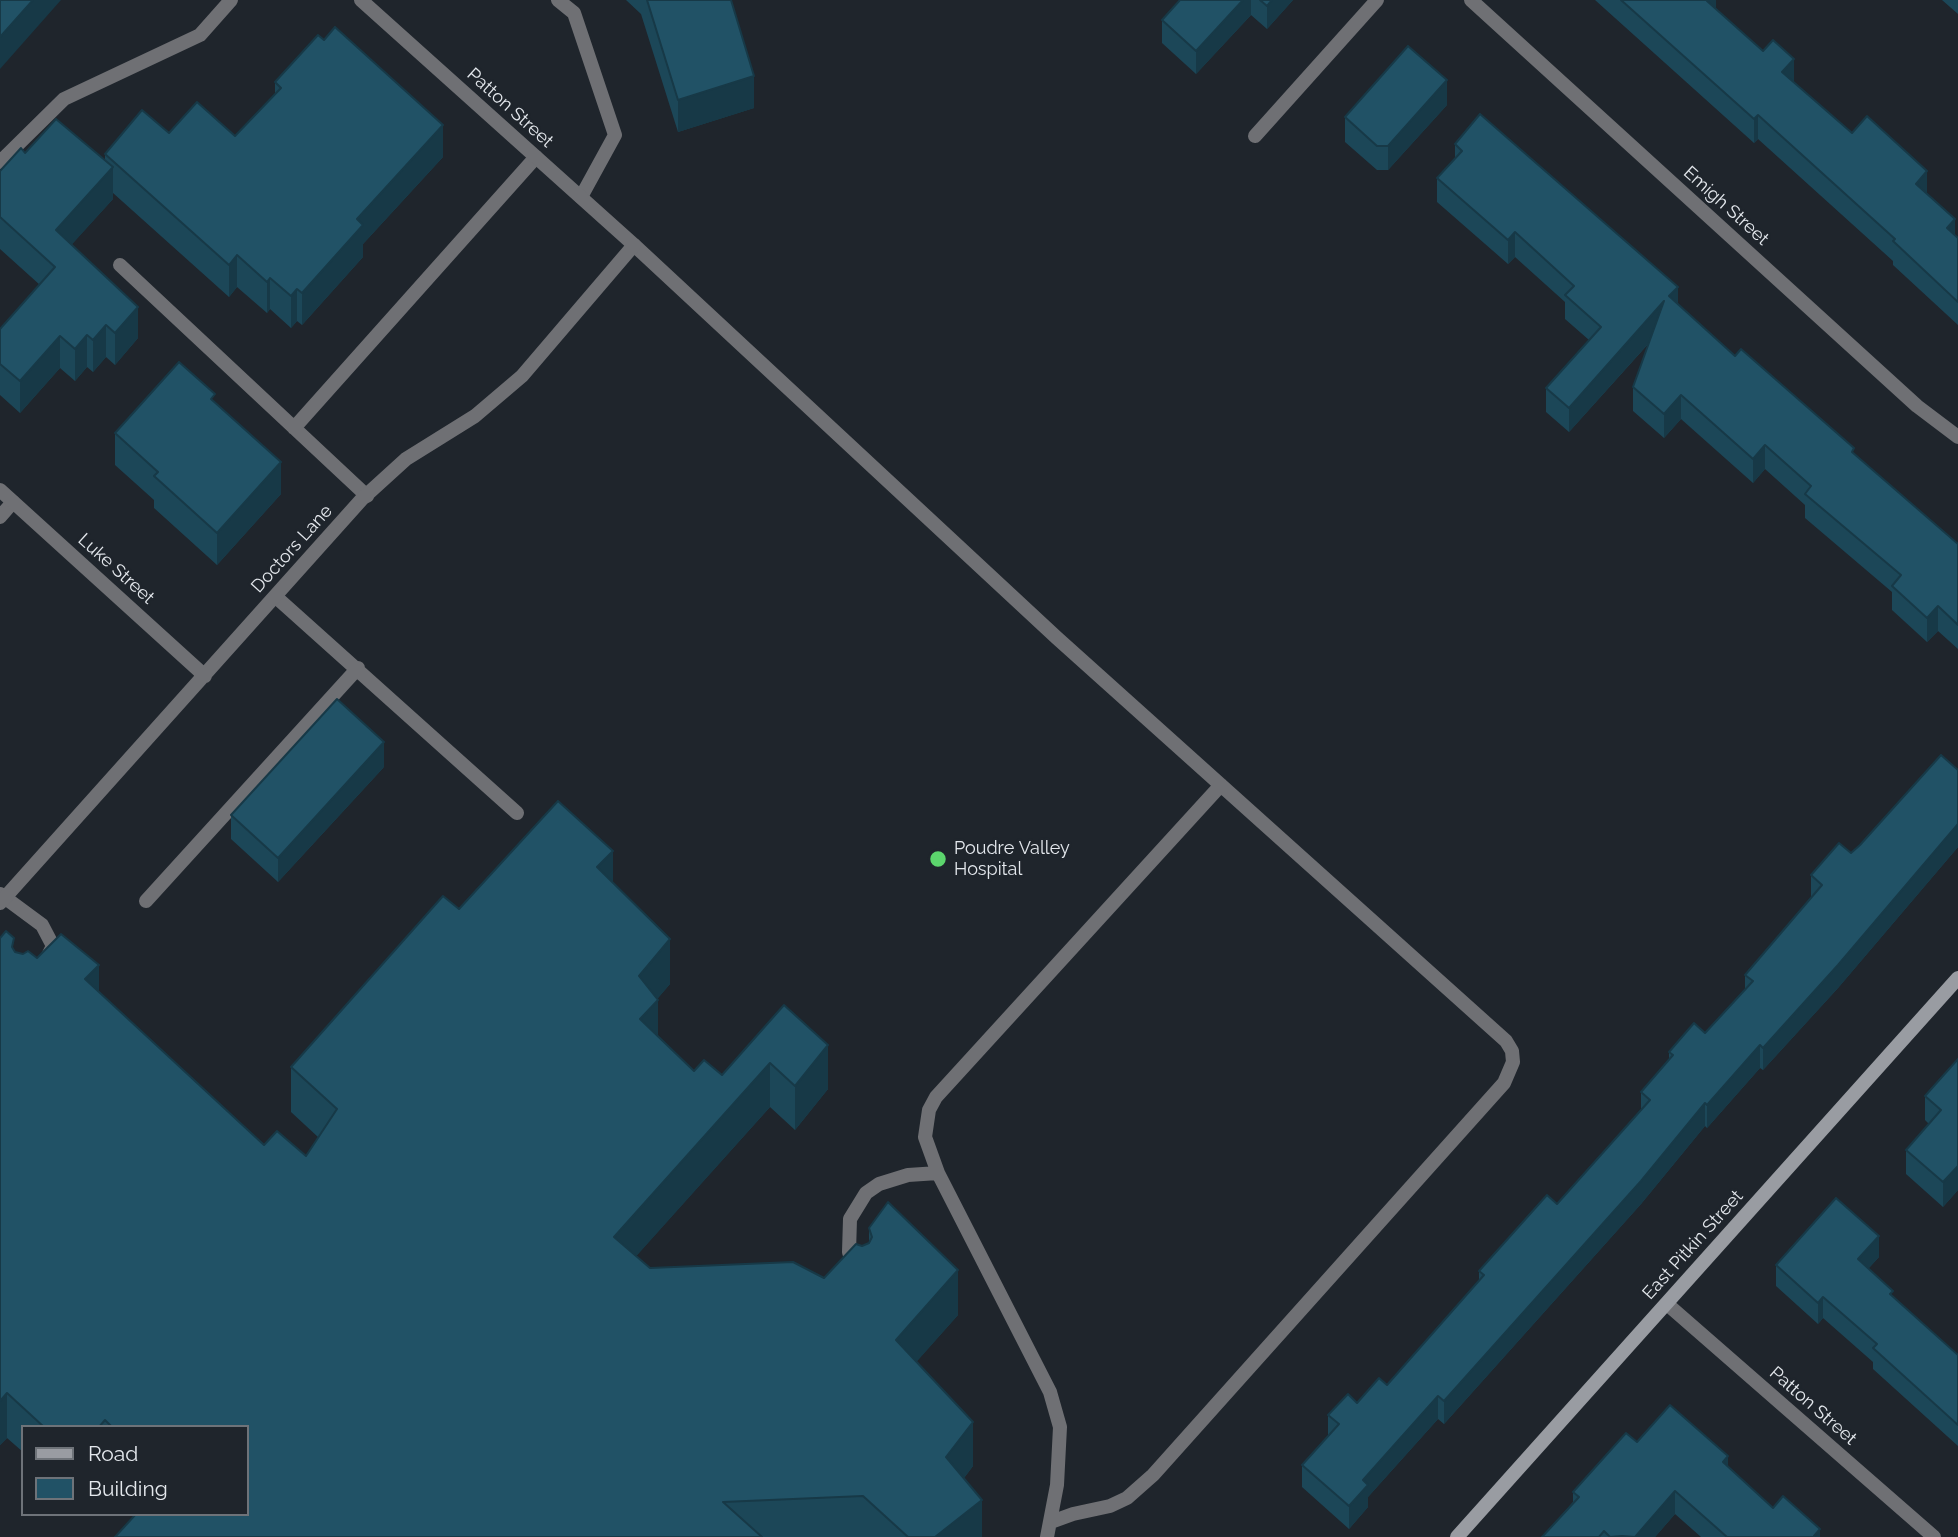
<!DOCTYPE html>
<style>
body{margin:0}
#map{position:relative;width:1958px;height:1537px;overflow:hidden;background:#1f252c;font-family:Raleway,sans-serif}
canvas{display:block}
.legend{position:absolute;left:21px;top:1425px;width:228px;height:91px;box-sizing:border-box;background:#1f252c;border:2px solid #6e7379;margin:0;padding:9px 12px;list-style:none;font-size:21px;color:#e4e8ed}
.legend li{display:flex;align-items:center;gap:14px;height:35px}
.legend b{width:35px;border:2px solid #6e7379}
</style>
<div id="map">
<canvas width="1958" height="1537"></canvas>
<ul class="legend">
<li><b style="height:9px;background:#999ca2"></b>Road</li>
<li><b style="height:19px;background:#215266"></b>Building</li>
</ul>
</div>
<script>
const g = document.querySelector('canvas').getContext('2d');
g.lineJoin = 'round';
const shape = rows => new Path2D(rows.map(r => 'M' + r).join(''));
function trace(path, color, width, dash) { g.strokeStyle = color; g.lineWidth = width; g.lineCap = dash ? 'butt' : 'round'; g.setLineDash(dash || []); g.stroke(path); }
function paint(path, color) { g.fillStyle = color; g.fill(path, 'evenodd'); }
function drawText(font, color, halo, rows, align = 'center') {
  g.font = font + ' Raleway,sans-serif'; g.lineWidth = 5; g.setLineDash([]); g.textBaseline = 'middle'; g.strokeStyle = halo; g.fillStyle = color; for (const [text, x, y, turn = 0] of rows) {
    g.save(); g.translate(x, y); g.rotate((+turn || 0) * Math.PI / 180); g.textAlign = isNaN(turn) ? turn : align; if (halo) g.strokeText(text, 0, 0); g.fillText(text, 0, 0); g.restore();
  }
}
trace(shape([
 [558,0,574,13,615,135,581,197],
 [1255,136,1377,0],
 [0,162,64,99,200,35,231,0],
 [634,245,1057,638,1506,1041,1512,1051,1513,1062,1504,1083,1153,1475,1127,1498,1110,1506,1073,1514,1051,1522],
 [120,265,367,496],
 [294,428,536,157],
 [0,517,13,502],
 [276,597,517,813],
 [0,894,42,925,53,946,47,958],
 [146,901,358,668],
 [854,1267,849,1252,850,1219,866,1193,879,1184,908,1175,938,1173],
 [1047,1537,1057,1485,1060,1427,1050,1392,938,1173,925,1137,929,1110,936,1097,1221,785]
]), '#6f7074', 14);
trace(shape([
 [1471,0,1917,406,1958,437],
 [0,490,205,676],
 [0,903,362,499,406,459,475,416,522,376,634,245,361,0],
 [1667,1304,1934,1537]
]), '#6f7074', 14);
trace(shape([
 [1457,1537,1958,978]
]), '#999ca2', 14);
paint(shape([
 [626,0,731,0,754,108,678,132,641,14],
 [1180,0,1293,0,1267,29,1251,15,1196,74,1162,43,1162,20],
 [1595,0,1716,0,1716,10,1794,82,1834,118,1927,194,1955,236,1958,238,1958,325,1893,265,1893,261,1758,139,1754,143],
 [1942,0,1958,0,1958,14],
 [275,82,443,157,363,244,363,257,302,325,297,321,291,328,270,309,267,313,237,287,229,297,113,193,113,199,71,245,138,338,115,365,106,357,93,372,87,367,75,381,60,368,20,413,0,395,0,329,40,285,0,249,0,171,25,153,105,160,105,154,169,133,235,136,275,94],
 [1447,105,1388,170,1377,170,1345,142,1345,117],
 [1455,144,1678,304,1735,356,1854,454,1958,544,1958,649,1938,631,1927,642,1892,610,1892,592,1805,518,1805,505,1765,469,1753,483,1681,419,1664,438,1633,411,1633,387,1650,342,1569,432,1546,412,1546,388,1589,340,1565,319,1565,302,1515,257,1508,264,1437,202,1437,178,1455,159],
 [215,402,281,494,217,565,154,508,154,500,115,465,115,433],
 [384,767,278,882,231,839,231,815],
 [1958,770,1958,847,1838,988,1763,1070,1760,1068,1707,1128,1705,1126,1641,1204,1444,1424,1438,1419,1368,1497,1368,1507,1349,1529,1302,1487,1302,1465,1328,1436,1328,1415,1357,1403,1387,1385,1479,1281,1479,1271,1557,1204,1641,1110,1641,1092,1669,1059,1669,1052,1705,1033,1745,989,1745,975,1811,898,1811,875,1851,853],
 [613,884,670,984,657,999,658,1037,694,1071,722,1075,784,1005,828,1089,795,1130,770,1107,636,1256,650,1268,824,1278,862,1246,869,1243,869,1228,958,1315,916,1362,973,1466,964,1478,982,1537,115,1537,247,1427,23,1427,23,1452,7,1438,0,1445,0,938,15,952,37,958,99,992,264,1145,306,1156,318,1137,291,1112,291,1067,459,909],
 [1958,1059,1958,1190,1943,1207,1906,1174,1906,1150,1929,1124,1925,1120,1925,1096],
 [1879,1257,1868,1269,1893,1296,1958,1355,1958,1446,1873,1369,1873,1362,1823,1318,1818,1324,1776,1286,1776,1265],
 [1637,1442,1728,1468,1773,1508,1820,1537,1701,1537,1675,1514,1655,1537,1542,1537,1573,1502,1573,1492]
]), '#1c4758');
paint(shape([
 [33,0,61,0,0,69,0,37],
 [1243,0,1251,0,1251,15,1196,74,1196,51],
 [1272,0,1293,0,1267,29,1267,6],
 [1708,0,1716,0,1716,15,1707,1],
 [1794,59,1794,83,1782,72],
 [754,76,754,108,678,132,678,100],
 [1447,80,1447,105,1388,170,1388,146],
 [1758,115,1758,139,1754,143,1754,119],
 [443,125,443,157,363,244,363,257,302,325,302,293,357,219],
 [113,167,113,199,56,262,56,230],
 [1927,171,1927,195,1916,184],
 [1955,219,1955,242,1947,228],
 [1515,232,1515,257,1508,264,1508,240],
 [237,255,237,287,229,297,229,265],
 [270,278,270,309,267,313,267,282],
 [1678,287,1678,311,1669,296],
 [297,289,297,321,291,328,291,296],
 [1664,301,1664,326,1569,432,1569,408],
 [138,307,138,338,115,365,115,333],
 [106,325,106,357,93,372,93,340],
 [87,335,87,367,75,381,75,349],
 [60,336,60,368,20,413,20,381],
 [1681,395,1681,419,1664,438,1664,414],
 [1765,445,1765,469,1753,483,1753,459],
 [281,462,281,494,217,565,217,533],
 [1938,606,1938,631,1927,642,1927,618],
 [384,742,384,767,278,882,278,858],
 [1958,824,1958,847,1838,988,1763,1070,1763,1048],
 [613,851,613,895,597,867],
 [670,939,670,984,642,1017,658,1000,658,1045,640,1019,639,976],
 [99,965,99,1009,85,979],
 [828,1045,828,1089,795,1130,795,1086],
 [1760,1045,1760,1068,1707,1128,1707,1105],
 [770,1063,770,1107,614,1281,614,1237],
 [1705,1103,1705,1126,1641,1204,1444,1424,1444,1401],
 [1958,1166,1958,1190,1943,1207,1943,1182],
 [1879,1236,1879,1257,1858,1280,1858,1259],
 [958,1270,958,1315,896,1385,896,1340],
 [1823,1297,1823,1318,1818,1324,1818,1303],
 [7,1393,7,1438,0,1445,0,1401],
 [1438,1396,1438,1419,1368,1497,1368,1507,1349,1529,1349,1506,1363,1480],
 [973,1422,973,1466,946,1502,946,1457],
 [1728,1456,1728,1479,1723,1462],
 [1675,1491,1675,1514,1655,1537,1635,1537],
 [982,1500,982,1537,935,1537],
 [1820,1529,1820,1537,1814,1537]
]), '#173947');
const building = shape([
 [0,0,33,0,0,37,0,0],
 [647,0,731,0,754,76,678,100,647,0],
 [1180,0,1243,0,1196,51,1162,20,1180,0],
 [1260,0,1272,0,1267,6,1260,0],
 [1621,0,1708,0,1707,1,1763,51,1773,40,1794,59,1782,72,1852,133,1867,116,1927,171,1916,184,1955,219,1947,228,1958,238,1958,302,1893,241,1895,239,1758,115,1754,119,1621,0],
 [335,27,443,125,357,219,363,225,302,293,297,289,291,296,270,278,267,282,237,255,229,265,105,154,142,110,169,133,197,102,235,136,281,88,275,82,318,35,324,40,335,27],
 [1408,46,1447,80,1388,146,1377,146,1345,117,1408,46],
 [1480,114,1678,287,1669,296,1735,356,1741,349,1854,448,1852,452,1958,544,1958,625,1938,606,1927,618,1892,586,1901,575,1805,494,1811,486,1765,445,1753,459,1681,395,1664,414,1633,387,1664,301,1569,408,1546,388,1601,327,1565,295,1574,286,1515,232,1508,240,1437,178,1462,151,1455,144,1480,114],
 [56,119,113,167,56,230,138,307,115,333,106,325,93,340,87,335,75,349,60,336,20,381,0,364,0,329,55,267,0,217,0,171,21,148,25,153,56,119],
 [179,362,215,394,211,399,281,462,217,533,154,476,158,472,115,433,179,362],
 [337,699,384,742,278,858,231,815,337,699],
 [1941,755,1958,770,1958,824,1838,965,1763,1048,1760,1045,1707,1105,1705,1103,1641,1181,1444,1401,1438,1396,1363,1480,1368,1485,1349,1506,1302,1465,1339,1424,1328,1415,1348,1394,1357,1403,1379,1378,1387,1385,1484,1275,1479,1271,1547,1195,1557,1204,1650,1100,1641,1092,1673,1055,1669,1052,1694,1023,1705,1033,1753,981,1745,975,1822,885,1811,875,1839,843,1851,853,1860,845,1941,755],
 [558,801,613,851,597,867,670,939,639,976,658,1000,640,1019,694,1071,704,1060,722,1075,784,1005,828,1045,795,1086,770,1063,614,1237,650,1268,793,1262,824,1278,856,1244,862,1246,869,1243,872,1237,869,1228,888,1202,958,1270,896,1340,973,1422,946,1457,982,1500,935,1537,908,1537,863,1496,723,1502,762,1537,115,1537,136,1514,247,1514,247,1427,112,1427,105,1420,99,1427,44,1427,7,1393,0,1401,0,938,6,931,14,938,12,947,15,952,23,954,28,951,37,958,61,934,99,965,85,979,264,1145,277,1131,306,1156,337,1109,291,1067,443,896,459,909,558,801],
 [1958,1059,1958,1166,1943,1182,1906,1150,1941,1110,1925,1096,1958,1059],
 [1836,1198,1879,1236,1858,1259,1893,1291,1890,1294,1958,1355,1958,1425,1873,1348,1877,1344,1823,1297,1818,1303,1776,1265,1836,1198],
 [1670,1405,1728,1456,1723,1462,1773,1508,1783,1496,1820,1529,1814,1536,1815,1537,1727,1537,1675,1491,1635,1537,1622,1536,1610,1537,1604,1531,1599,1537,1542,1537,1579,1497,1573,1492,1626,1433,1637,1442,1670,1405]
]);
paint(building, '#215266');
trace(building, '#173947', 2);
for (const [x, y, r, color] of [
 [938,859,9,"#5cd56d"]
]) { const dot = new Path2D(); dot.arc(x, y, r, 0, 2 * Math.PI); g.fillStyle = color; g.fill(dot); trace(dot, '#1f252c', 2.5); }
drawText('18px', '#e4e8ed', '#1f252c', [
 ["Patton Street",510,108,42],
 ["Emigh Street",1726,206,42],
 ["Doctors Lane",292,549,-48],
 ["Luke Street",116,569,42],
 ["East Pitkin Street",1693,1245,-48],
 ["Patton Street",1813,1406,41]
]);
drawText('18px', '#e4e8ed', '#1f252c', [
 ["Poudre Valley",954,849],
 ["Hospital",954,870]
], 'left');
</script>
